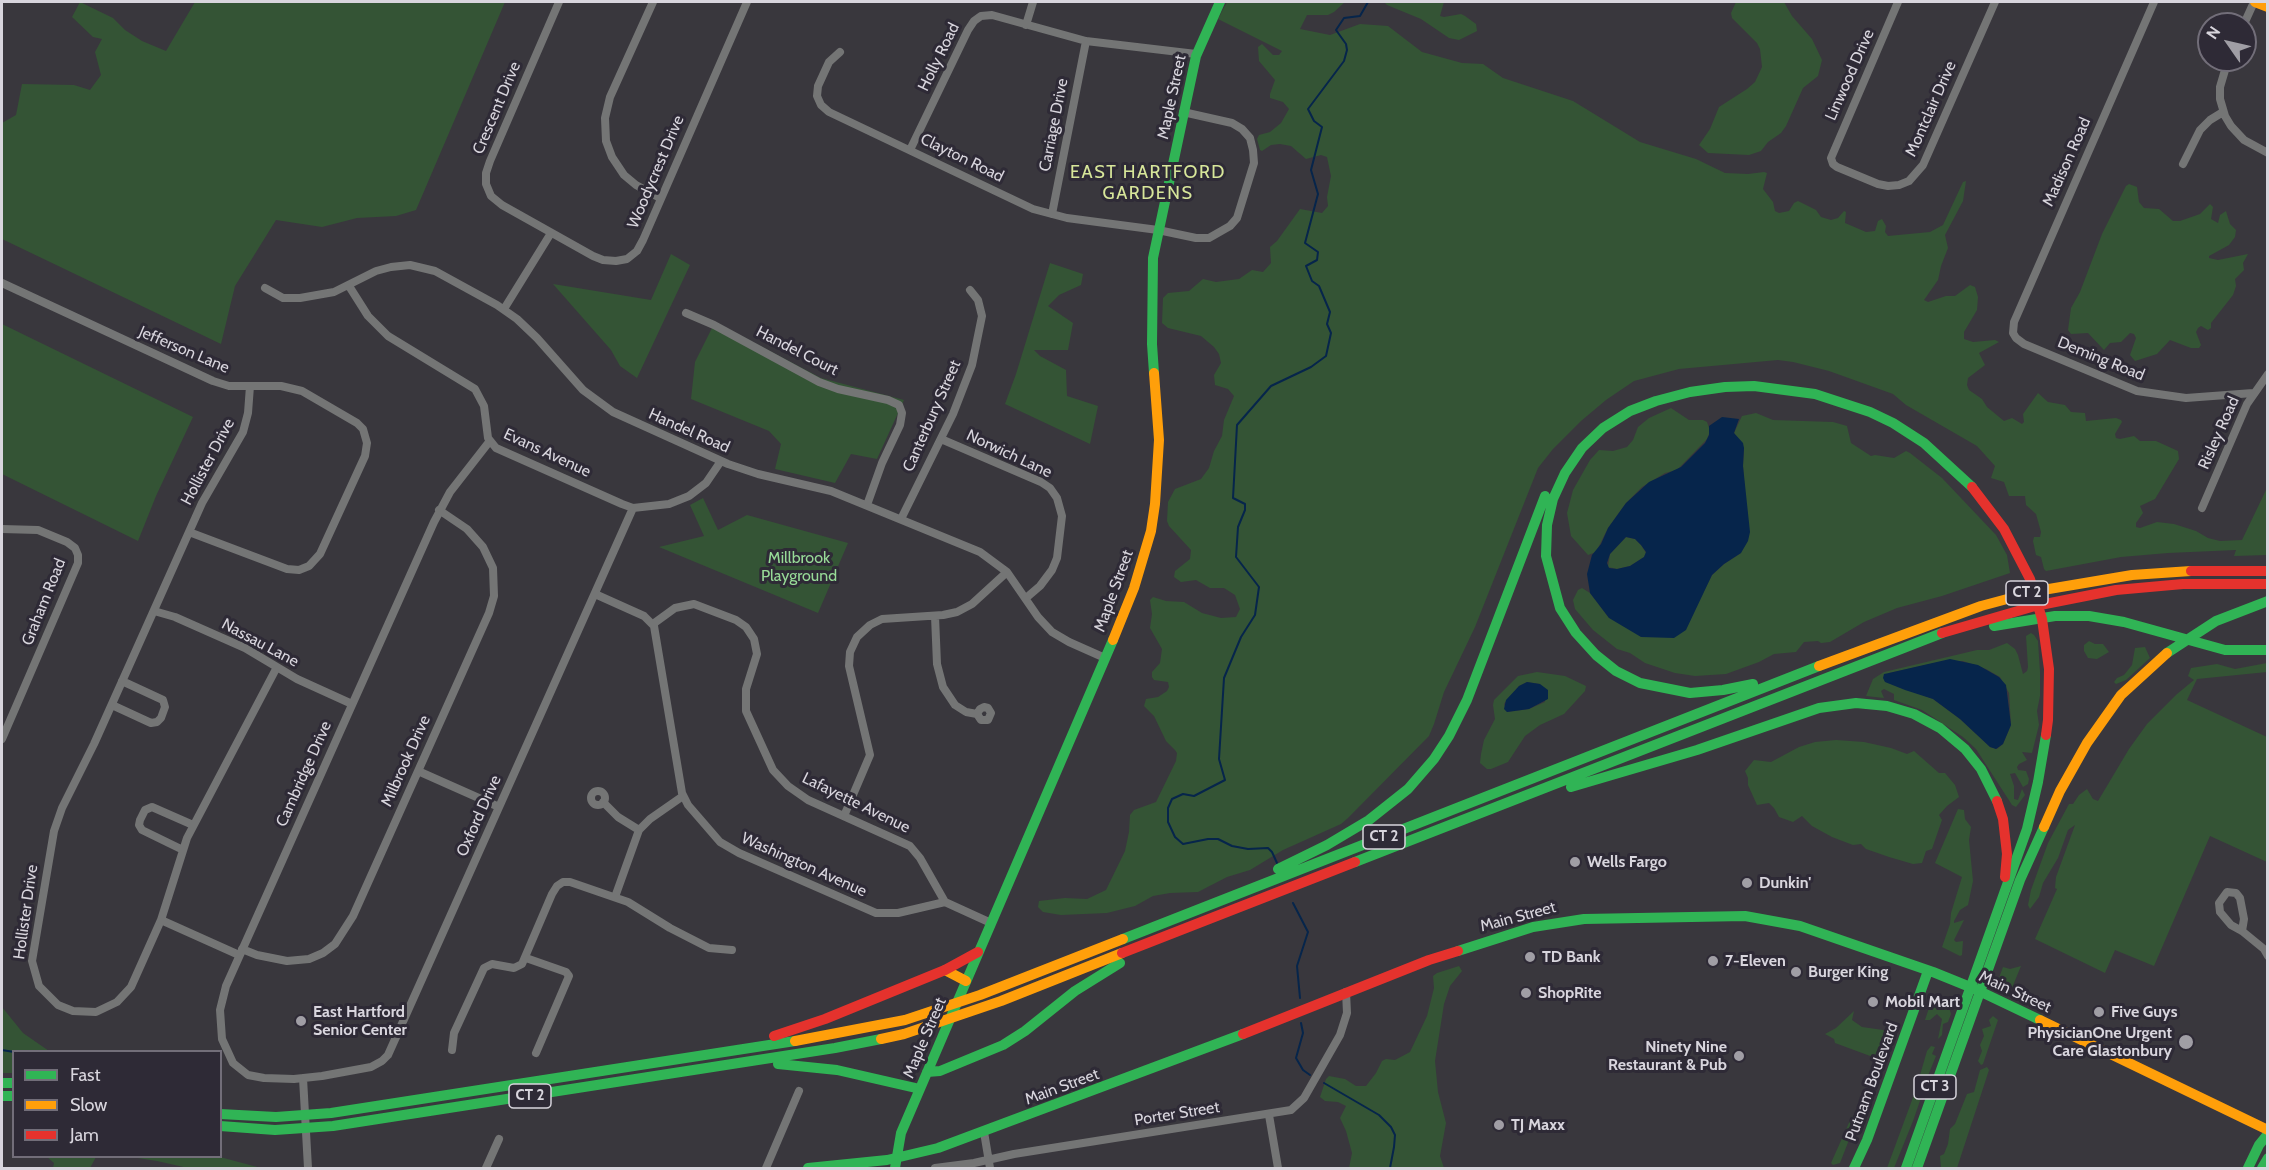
<!DOCTYPE html>
<style>
body{margin:0}
#map{position:relative;width:2269px;height:1170px;overflow:hidden;background:#39373d;font-family:Cabin,sans-serif}
canvas{display:block}
.frame{position:absolute;inset:0;border:3px solid #d8d5dd;pointer-events:none}
.legend{position:absolute;left:12px;top:1050px;width:210px;height:108px;box-sizing:border-box;background:#2e2a36;border:2px solid #726e79;margin:0;padding:8px 10px;list-style:none;font-size:18px;color:#d8d5dd}
.legend li{display:flex;align-items:center;gap:12px;height:30px}
.legend b{width:30px;border:2px solid #726e79}
.north{position:absolute;left:2197px;top:12px;width:60px;height:60px;box-sizing:border-box;background:#2e2a36;border:2px solid #726e79;border-radius:50%;rotate:304deg;font-size:16px;font-weight:700;line-height:24px;text-align:center;color:#d8d5dd}
.north::after{content:'';display:block;margin:auto;width:21px;height:27px;background:#a09ea5;clip-path:polygon(50% 0,100% 100%,50% 72%,0 100%)}
</style>
<div id="map">
<canvas width="2269" height="1170"></canvas>
<div class="frame"></div>
<ul class="legend">
<li><b style="height:8px;background:#30b455"></b>Fast</li>
<li><b style="height:8px;background:#ff9f0a"></b>Slow</li>
<li><b style="height:8px;background:#e5322d"></b>Jam</li>
</ul>
<div class="north">N</div>
</div>
<script>
const g = document.querySelector('canvas').getContext('2d');
g.lineJoin = 'round';
function paint(path, color) { g.fillStyle = color; g.fill(path, 'evenodd'); }
const shape = rows => new Path2D(rows.map(r => 'M' + r).join(''));
function trace(path, color, width, dash) { g.strokeStyle = color; g.lineWidth = width; g.lineCap = dash ? 'butt' : 'round'; g.setLineDash(dash || []); g.stroke(path); }
function drawText(font, color, halo, rows, align = 'center') {
  g.font = font + ' Cabin,sans-serif'; g.lineWidth = 6; g.setLineDash([]); g.textBaseline = 'middle'; g.strokeStyle = halo; g.fillStyle = color; for (const [text, x, y, turn = 0] of rows) {
    g.save(); g.translate(x, y); g.rotate((+turn || 0) * Math.PI / 180); g.textAlign = isNaN(turn) ? turn : align; if (halo) g.strokeText(text, 0, 0); g.fillText(text, 0, 0); g.restore();
  }
}
paint(shape([
 [80,2,113,18,125,30,142,41,166,51,195,2,505,2,416,210,396,216,357,218,322,227,276,220,235,286,221,344,2,239,2,123,16,115,22,84,74,85,90,90,101,75,95,52,102,39,93,37,72,17],
 [1227,2,1345,2,1334,12,1328,15,1307,15,1300,29,1330,35,1360,24,1388,26,1422,52,1462,63,1483,64,1503,78,1573,101,1640,142,1696,159,1725,173,1748,174,1764,172,1767,173,1763,189,1773,202,1775,211,1779,213,1789,211,1794,203,1798,201,1816,210,1821,217,1831,220,1838,218,1844,211,1846,212,1845,223,1866,232,1875,231,1878,221,1882,219,1886,226,1885,232,1888,236,1930,232,1943,225,1963,182,1966,181,1963,201,1945,235,1948,248,1941,266,1938,280,1924,300,1928,302,1946,296,1955,296,1970,285,1975,287,1978,297,1977,310,1964,332,1964,339,1973,342,1995,340,1999,342,1979,353,1985,365,1968,378,1967,385,1969,390,1982,399,1987,407,2004,421,2012,418,2022,424,2024,422,2023,414,2038,393,2048,402,2065,405,2071,412,2085,413,2086,421,2116,418,2121,420,2122,422,2115,434,2116,438,2120,439,2134,436,2140,441,2156,441,2178,451,2179,459,2155,499,2140,506,2143,513,2136,523,2136,527,2140,528,2157,522,2174,524,2196,531,2208,538,2220,541,2242,540,2267,488,2267,555,2234,556,2236,550,2168,553,2121,557,2046,571,2044,569,2041,557,2036,555,2033,541,2034,537,2040,537,2041,532,2036,514,2026,505,2025,496,2009,496,2004,482,1991,478,1995,466,1977,446,1906,405,1893,394,1829,371,1793,362,1778,360,1679,369,1634,381,1606,400,1581,421,1553,449,1538,468,1475,627,1444,692,1434,724,1429,736,1348,818,1341,824,1283,850,1250,870,1227,877,1198,892,1170,893,1153,896,1135,906,1107,913,1061,915,1043,912,1038,907,1039,901,1065,898,1087,899,1106,890,1125,851,1129,832,1130,815,1134,810,1156,802,1176,761,1177,753,1175,750,1166,741,1154,716,1144,706,1146,699,1158,697,1167,691,1169,687,1168,682,1154,680,1152,677,1152,672,1160,663,1162,649,1150,628,1152,614,1150,600,1153,597,1166,601,1184,602,1202,613,1221,618,1236,617,1240,609,1235,595,1224,588,1210,588,1196,580,1181,582,1174,577,1175,571,1190,559,1191,550,1169,526,1167,521,1168,502,1175,489,1201,479,1209,468,1214,451,1222,436,1224,420,1234,396,1228,389,1215,385,1214,375,1221,363,1219,354,1214,347,1201,336,1168,328,1162,323,1163,298,1168,293,1189,291,1203,279,1216,282,1239,279,1252,270,1263,272,1271,263,1270,247,1277,241,1300,209,1322,213,1328,206,1327,197,1331,176,1327,157,1321,155,1306,159,1291,146,1280,144,1271,145,1262,151,1260,150,1257,139,1259,135,1270,132,1281,123,1289,109,1283,102,1270,98,1270,94,1275,80,1259,61,1258,47,1262,44,1273,55,1279,55,1282,51,1218,19],
 [1384,2,1444,2,1440,16,1444,17,1461,14,1465,16,1476,24,1477,31,1459,40,1449,38,1421,19,1387,5],
 [1736,2,1784,2,1792,16,1812,39,1822,60,1818,76,1803,88,1786,126,1781,133,1768,142,1761,151,1749,155,1708,153,1699,145,1710,129,1719,107,1747,89,1755,82,1762,67,1760,49,1757,43,1732,18,1731,13],
 [2129,184,2137,187,2139,202,2144,208,2159,209,2173,221,2180,221,2200,214,2210,204,2213,207,2211,219,2218,223,2220,215,2226,211,2230,224,2236,230,2235,237,2229,245,2209,256,2209,258,2218,260,2248,254,2243,263,2244,270,2235,279,2236,286,2233,295,2211,323,2211,328,2208,330,2201,326,2198,328,2196,332,2201,345,2199,348,2191,348,2170,340,2157,354,2135,361,2130,355,2136,338,2134,334,2130,333,2121,342,2110,343,2104,350,2088,333,2071,334,2068,330,2071,308,2080,292,2102,234,2126,186],
 [671,254,690,265,637,378,620,366,611,350,553,284,651,300],
 [1050,263,1083,274,1081,285,1059,295,1048,306,1073,323,1068,350,1034,350,1040,356,1066,370,1067,396,1098,406,1090,444,1005,404,1016,374],
 [715,322,821,378,904,400,877,459,851,454,835,483,775,469,781,444,769,431,691,399,695,362],
 [2,324,193,417,156,496,138,541,2,474],
 [1671,408,1689,420,1703,420,1707,422,1710,431,1707,439,1677,470,1665,473,1642,487,1626,503,1608,528,1596,552,1588,555,1571,536,1567,513,1573,490,1590,460,1599,450,1613,451,1627,447,1633,440,1638,427,1649,418],
 [1756,413,1773,420,1833,422,1847,426,1851,443,1871,456,1875,455,1894,458,1906,451,1910,453,1942,478,1996,535,2007,555,2010,573,1942,596,1897,608,1864,622,1830,642,1821,643,1818,641,1804,642,1796,652,1774,654,1759,662,1726,674,1695,676,1675,673,1645,663,1630,653,1617,649,1593,630,1575,609,1573,600,1578,590,1582,588,1590,593,1609,618,1697,604,1712,575,1724,564,1741,553,1746,509,1743,466,1744,448,1734,433,1742,416],
 [703,498,718,530,747,515,848,543,818,613,659,547,704,536,690,505],
 [1626,537,1635,539,1641,545,1646,553,1644,557,1630,566,1617,569,1608,567,1610,554],
 [2031,633,2034,635,2038,641,2040,672,2040,696,2037,711,2039,725,2032,753,2022,752,2027,760,2019,764,2017,767,2018,770,2026,771,2029,779,2028,784,2023,787,2015,773,2010,774,2014,786,2014,799,2018,800,2022,789,2025,795,2016,807,2012,805,1976,749,1963,737,1922,710,1894,700,1894,694,1884,689,1881,691,1884,698,1866,696,1873,679,1884,672,1977,650,1989,650,2007,643,2015,649,2018,655,2023,674,2027,671,2028,667,2026,636],
 [1963,661,1986,669,2000,677,2009,693,2011,725,2003,744,1997,749,1990,747,1960,719,1933,699,1884,680,1889,673,1935,663],
 [2089,641,2095,644,2103,644,2109,652,2097,659,2088,658,2084,651,2084,645],
 [2145,647,2150,658,2126,680,2116,684,2114,682,2117,678,2124,675,2132,665,2135,648],
 [2267,663,2267,672,2197,679,2187,700,2267,737,2267,862,2210,836,2154,966,2115,950,2105,973,2035,939,2057,889,2055,888,2056,877,2075,825,2068,830,2058,858,2043,883,2039,897,2030,909,2028,905,2031,890,2048,843,2069,804,2073,804,2079,795,2087,789,2093,799,2098,801,2129,749,2147,724,2177,694,2194,680,2188,676,2191,668,2217,664,2235,669],
 [1537,672,1565,676,1586,686,1585,691,1564,714,1540,725,1525,736,1508,762,1491,769,1487,769,1480,763,1481,754,1484,740,1495,719,1493,705,1494,700,1518,676],
 [1527,682,1540,684,1545,702,1529,709,1507,712,1504,704,1507,700,1519,686],
 [1836,740,1864,742,1891,748,1907,754,1914,751,1939,773,1945,773,1955,785,1959,797,1947,806,1939,815,1942,820,1934,843,1932,849,1926,851,1922,863,1913,864,1889,857,1866,849,1861,844,1853,845,1832,837,1812,826,1802,816,1793,822,1779,817,1774,808,1769,803,1757,805,1748,785,1748,778,1745,771,1754,760,1771,762,1799,747,1815,742],
 [1958,809,1964,810,1965,819,1971,827,1969,840,1973,881,1968,905,1960,910,1954,921,1954,923,1964,920,1954,940,1956,942,1963,941,1962,955,1960,956,1942,947,1950,924,1951,913,1962,877,1935,863],
 [1459,966,1462,971,1450,986,1444,1004,1435,1061,1438,1092,1446,1123,1440,1156,1444,1168,1349,1168,1352,1153,1346,1131,1340,1118,1346,1106,1338,1102,1325,1101,1320,1097,1326,1079,1329,1076,1345,1079,1356,1086,1366,1086,1376,1073,1382,1061,1386,1059,1395,1060,1410,1052,1427,1016,1434,988,1433,976,1437,973],
 [2021,966,2012,988,2000,982,1999,978,2003,967,2010,969],
 [1953,998,1948,1003,1951,1014,1948,1022,1943,1024,1942,1035,1938,1039,1942,1019,1937,1014,1930,1020,1925,1020,1929,1008],
 [2,1007,23,1033,49,1051,14,1052,13,1073,2,1073],
 [1854,1011,1852,1020,1862,1027,1883,1030,1889,1034,1886,1052,1881,1060,1835,1043,1834,1039,1825,1034,1836,1028],
 [1993,1016,1998,1020,1983,1064,1981,1065,1978,1061,1982,1051,1980,1045,1984,1036,1982,1029,1991,1026,1989,1020],
 [1931,1046,1935,1047,1932,1054,1936,1056,1923,1088,1921,1090,1918,1082,1927,1051],
 [1987,1067,1989,1070,1957,1168,1941,1168,1940,1156,1944,1154,1948,1144,1950,1129,1955,1124,1967,1094,1974,1092,1980,1070],
 [1915,1092,1922,1095,1913,1121,1894,1168,1887,1168],
 [1852,1116,1856,1119,1856,1122,1840,1163,1833,1165,1831,1163],
 [47,1157,96,1157,90,1168,53,1168,54,1163],
 [131,1157,220,1157,261,1168,188,1168,157,1161]
]), '#345435');
paint(shape([
 [1722,417,1739,419,1734,433,1743,443,1744,448,1743,466,1750,532,1748,541,1741,553,1724,564,1712,575,1686,630,1674,638,1641,637,1609,618,1590,593,1587,574,1592,555,1601,544,1608,528,1626,503,1649,482,1681,467,1705,443,1709,435,1709,426],
 [1626,537,1635,539,1641,545,1646,552,1644,557,1630,566,1617,569,1609,568,1607,563,1610,554],
 [1950,659,1978,665,1999,677,2006,685,2011,725,2003,744,1996,749,1990,747,1960,719,1933,699,1905,690,1885,682,1883,678,1884,674,1889,673],
 [1527,682,1540,684,1548,690,1548,699,1529,709,1507,712,1504,709,1506,700,1519,686]
]), '#06254b');
trace(shape([
 [1277,863,1272,852,1268,848,1248,849,1232,846,1218,839,1208,839,1183,844,1175,837,1168,822,1168,808,1172,799,1183,794,1194,796,1225,780,1219,759,1224,678,1241,637,1255,615,1259,587,1236,557,1238,527,1245,510,1245,504,1233,498,1237,425,1271,386,1311,367,1326,356,1331,333,1327,324,1330,312,1319,286,1312,281,1306,266,1317,260,1318,252,1305,243,1318,194,1311,170,1322,127,1314,121,1308,109,1344,61,1347,50,1346,44,1336,30,1344,18,1360,16,1368,2],
 [1293,903,1308,932,1297,966,1300,998],
 [1301,1023,1303,1033,1296,1058,1303,1070,1310,1075],
 [2,1050,14,1052],
 [1324,1083,1379,1115,1391,1127,1395,1135,1394,1147,1390,1168]
]), '#06254b', 2);
trace(shape([
 [559,2,490,161,486,173,486,184,491,196,502,205,593,256,603,260,616,261,627,259,637,251,643,240,747,2],
 [653,2,610,97,605,118,606,141,612,157,624,175,636,185,660,198],
 [1898,2,1831,158,1833,164,1837,167,1878,184,1888,186,1899,185,1909,181,1923,165,1995,2],
 [2154,2,2014,322,2013,333,2016,338,2024,344,2137,391,2186,398,2253,393],
 [2244,24,2254,2],
 [1026,25,1033,2],
 [840,52,829,62,818,86,817,96,821,105,829,112,1033,209,1067,218,1158,230,1196,238,1209,238,1230,226,1237,218,1254,163,1253,150,1250,138,1242,129,1232,123,1183,112],
 [2228,60,2220,87,2220,99,2225,116,2231,126,2244,140,2268,153],
 [910,150,968,30,974,21,981,16,992,15,1086,41,1196,54],
 [2183,164,2200,130,2210,120,2223,112],
 [1052,214,1086,41],
 [2,283,213,381,229,386,281,386,302,391,357,423,363,429,367,443,365,456,320,554,309,566,299,570,287,569,189,532],
 [349,286,368,316,388,336,475,389,484,406,488,438,496,448,622,504,633,508,669,504,689,496,706,483,721,461],
 [265,288,283,298,300,298,334,292,376,271,391,267,410,265,435,271,497,305,517,319,537,338,583,390,613,412,728,464,758,474,831,491,980,552,1007,572,1038,617,1052,632,1069,642,1105,658],
 [504,309,551,233],
 [686,313,714,325,819,382,838,389,888,400,899,405,902,413,900,425,882,463,867,505],
 [250,386,248,413,243,432,202,503,94,744,62,808,54,831,32,961,39,986,58,1005,73,1011,96,1012,117,1002,131,987,161,920,187,838,277,667],
 [941,439,1041,482,1050,488,1057,498,1062,516,1057,558,1052,570,1040,586,1026,598],
 [489,442,450,492,434,522,226,986,220,1010,222,1039,233,1063,248,1075,264,1078,294,1079,322,1076,371,1067,382,1061,388,1055,633,508],
 [2202,508,2247,404,2268,374],
 [901,519,953,414,972,365,982,316,978,300,970,290],
 [2,529,38,530,67,542,75,548,78,555,78,563,2,739],
 [595,594,644,616,654,626,682,793,688,805,720,842,739,853,876,913,898,913,945,902,991,923],
 [154,611,175,617,245,648,297,679,352,704],
 [935,616,937,664,943,687,955,705,966,712,977,714,981,720,988,720,991,713,988,708,984,707,980,709,977,714],
 [653,624,675,608,694,604,736,620,746,627,754,639,757,654,746,689,746,711,773,770,788,786,808,800,910,846,920,858,945,902],
 [112,705,151,723,157,722,161,718,165,707,163,700,122,681],
 [418,771,499,807],
 '591 798a7 7 0 1 1 14 0a7 7 0 1 1-14 0Z',
 [603,802,618,817,639,830],
 [844,816,870,755,849,666,850,652,857,637,870,625,882,619,943,615,957,612,972,604,1007,572],
 [183,850,142,830,139,825,140,820,145,810,152,807,193,825],
 [615,897,639,830,650,819,683,796],
 [161,920,239,955],
 [2242,931,2244,919,2240,898,2236,893,2227,892,2219,903,2220,912,2231,925,2242,931,2264,949,2268,956],
 [242,949,257,955,287,961,309,959,323,953,335,944,353,916,489,613,494,596,493,568,483,547,467,529,439,510],
 [526,958,566,972,569,976,536,1053],
 [452,1050,454,1033,484,968,492,964,514,968,522,964,552,894,557,886,563,882,570,882,628,902,670,928,709,948,732,950],
 [303,1078,308,1168],
 [1269,1115,1278,1168],
 [984,1132,990,1168],
 [486,1168,499,1139],
 [766,1168,799,1091],
 [935,1168,974,1163,1014,1154,1291,1110,1304,1098,1340,1035,1347,1013,1346,992]
]), '#747575', 8);
trace(shape([
 [1154,373,1152,344,1153,258,1196,56,1220,2],
 [1994,626,2055,616,2089,616,2124,622,2225,650,2268,650],
 [2167,653,2216,621,2268,601],
 [1753,684,1723,690,1690,693,1640,683,1616,671,1596,655,1576,633,1560,608,1546,556,1547,525,1553,499,1565,473,1582,448,1603,428,1630,411,1656,401,1690,392,1725,387,1754,386,1815,394,1870,412,1893,423,1924,443,1972,487],
 [1571,787,1697,750,1819,708,1856,703,1887,706,1914,714,1940,728,1965,749,1981,769,1997,801],
 [1355,862,1942,633],
 [1278,869,1327,845,1369,820,1408,789,1434,759,1449,736,1467,700,1545,496],
 [1123,939,1819,666],
 [1458,951,1533,927,1584,919,1745,916,1800,926,1933,972,1975,989,2040,1020],
 [778,1064,837,1070,920,1089],
 [927,1072,940,1071,1003,1045,1025,1031,1075,991,1120,963],
 [2,1083,14,1083],
 [2,1096,14,1096],
 [220,1114,276,1117,331,1113,795,1041],
 [220,1126,275,1130,333,1126,835,1048,881,1039],
 [808,1168,887,1160,938,1148,1243,1034],
 [895,1168,901,1133,1113,640],
 [1854,1168,1867,1140,1928,971],
 [1906,1168,2027,829,2038,782,2046,735],
 [1917,1168,2020,880,2044,827],
 [2248,1168,2259,1145,2268,1134],
 [2262,1168,2268,1158]
]), '#30b455', 10);
trace(shape([
 [2255,2,2268,7],
 [1113,640,1134,588,1151,531,1155,504,1159,440,1154,373],
 [1819,666,1981,606,2037,591,2132,575,2191,571],
 [2044,827,2060,791,2087,743,2121,695,2167,653],
 [945,970,966,981],
 [2040,1020,2268,1130],
 [881,1039,904,1034,1001,1001,1122,953],
 [795,1041,905,1020,980,995,1123,939]
]), '#ff9f0a', 10);
trace(shape([
 [1972,487,2004,529,2030,579,2042,619,2049,669,2048,720,2046,735],
 [2191,571,2268,571],
 [1942,633,2035,606,2116,590,2183,584,2268,584],
 [1997,801,2003,819,2007,854,2005,877],
 [1122,953,1355,862],
 [1243,1034,1429,960,1458,951],
 [774,1036,825,1019,945,970,978,952]
]), '#e5322d', 10);
for (const [x, y, r, color] of [
 [1575,862,6,"#a09ea5"],
 [1747,883,6,"#a09ea5"],
 [1530,957,6,"#a09ea5"],
 [1713,961,6,"#a09ea5"],
 [1796,972,6,"#a09ea5"],
 [1526,993,6,"#a09ea5"],
 [1873,1002,6,"#a09ea5"],
 [2099,1012,6,"#a09ea5"],
 [301,1021,6,"#a09ea5"],
 [2186,1042,8,"#a09ea5"],
 [1739,1056,6,"#a09ea5"],
 [1499,1125,6,"#a09ea5"]
]) { const dot = new Path2D(); dot.arc(x, y, r, 0, 2 * Math.PI); g.fillStyle = color; g.fill(dot); trace(dot, '#2e2a36', 2); }
for (const [x, y, w] of [
 [2027,593,42],
 [1384,837,42],
 [1935,1087,42],
 [530,1096,42]
]) { const box = new Path2D(); box.roundRect(x - w / 2, y - 12, w, 24, 4.5); g.fillStyle = '#2e2a36'; g.fill(box); trace(box, '#d8d5dd', 1.5); }
drawText('bold 15px', '#d8d5dd', null, [
 ["CT 2",2027,593],
 ["CT 2",1384,837],
 ["CT 3",1935,1087],
 ["CT 2",530,1096]
]);
drawText('16px', '#d8d5dd', '#2e2a36', [
 ["Holly Road",939,57,-64],
 ["Linwood Drive",1850,75,-66],
 ["Maple Street",1172,97,-78],
 ["Crescent Drive",497,108,-67],
 ["Montclair Drive",1931,109,-66],
 ["Carriage Drive",1054,125,-79],
 ["Clayton Road",962,158,26],
 ["Madison Road",2067,162,-66],
 ["Woodycrest Drive",656,172,-67],
 ["Jefferson Lane",184,350,23],
 ["Handel Court",797,351,27],
 ["Deming Road",2101,359,22],
 ["Canterbury Street",932,416,-66],
 ["Handel Road",689,431,24],
 ["Risley Road",2219,433,-66],
 ["Evans Avenue",547,453,25],
 ["Norwich Lane",1009,454,25],
 ["Hollister Drive",208,462,-62],
 ["Maple Street",1114,591,-70],
 ["Graham Road",44,602,-68],
 ["Nassau Lane",260,643,28],
 ["Milbrook Drive",406,761,-66],
 ["Cambridge Drive",304,774,-66],
 ["Lafayette Avenue",856,803,26],
 ["Oxford Drive",479,816,-66],
 ["Washington Avenue",804,865,24],
 ["Hollister Drive",26,912,-82],
 ["Main Street",1518,917,-15],
 ["Main Street",2015,992,25],
 ["Maple Street",925,1038,-67],
 ["Putnam Boulevard",1872,1082,-70],
 ["Main Street",1062,1087,-20],
 ["Porter Street",1177,1114,-9]
]);
drawText('16px', '#97da97', '#2e2a36', [
 ["Millbrook",799,558],
 ["Playground",799,576]
]);
drawText('bold 16px', '#d8d5dd', '#2e2a36', [
 ["Wells Fargo",1587,862],
 ["Dunkin'",1759,883],
 ["TD Bank",1542,957],
 ["7-Eleven",1725,961],
 ["Burger King",1808,972],
 ["ShopRite",1538,993],
 ["Mobil Mart",1885,1002],
 ["East Hartford",313,1012],
 ["Senior Center",313,1030],
 ["Five Guys",2111,1012],
 ["PhysicianOne Urgent",2172,1033,"right"],
 ["Care Glastonbury",2172,1051,"right"],
 ["Ninety Nine",1727,1047,"right"],
 ["Restaurant & Pub",1727,1065,"right"],
 ["TJ Maxx",1511,1125]
], 'left');
g.letterSpacing = '1.5px';
drawText('18px', '#d7e69a', '#2e2a36', [
 ["EAST HARTFORD",1148,173],
 ["GARDENS",1148,194]
]);
g.letterSpacing = '0px';
</script>
